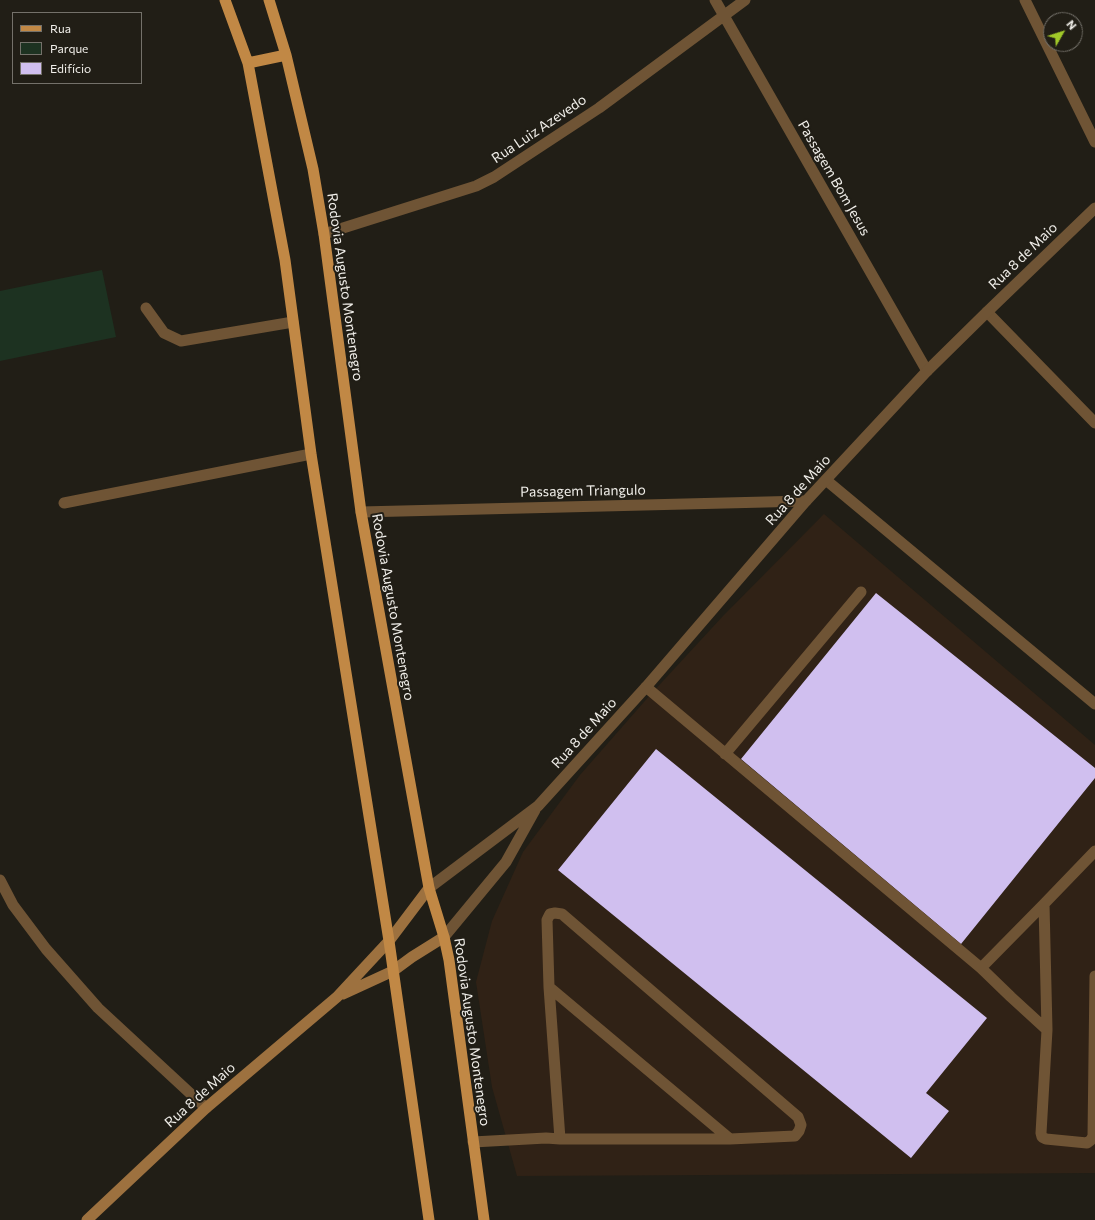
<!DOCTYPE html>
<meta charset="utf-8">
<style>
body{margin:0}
#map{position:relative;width:1095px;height:1220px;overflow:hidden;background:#211e16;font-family:Commissioner,sans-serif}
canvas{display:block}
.legend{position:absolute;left:12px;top:12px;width:130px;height:72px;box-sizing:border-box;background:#211e16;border:1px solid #74716a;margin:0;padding:5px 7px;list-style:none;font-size:12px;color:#f0eee9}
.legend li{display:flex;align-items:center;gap:8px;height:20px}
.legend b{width:20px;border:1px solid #74716a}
.north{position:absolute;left:1043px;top:12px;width:40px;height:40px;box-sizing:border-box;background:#211e16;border:1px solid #74716a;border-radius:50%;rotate:51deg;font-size:11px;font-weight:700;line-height:16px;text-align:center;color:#f0eee9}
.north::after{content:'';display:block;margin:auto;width:14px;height:18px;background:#a1c929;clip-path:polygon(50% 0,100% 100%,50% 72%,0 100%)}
</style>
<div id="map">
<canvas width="1095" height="1220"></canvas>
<ul class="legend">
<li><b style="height:5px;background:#c18845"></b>Rua</li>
<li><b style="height:11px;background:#1d3221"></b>Parque</li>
<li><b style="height:11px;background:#d0bfef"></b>Edifício</li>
</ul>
<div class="north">N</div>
</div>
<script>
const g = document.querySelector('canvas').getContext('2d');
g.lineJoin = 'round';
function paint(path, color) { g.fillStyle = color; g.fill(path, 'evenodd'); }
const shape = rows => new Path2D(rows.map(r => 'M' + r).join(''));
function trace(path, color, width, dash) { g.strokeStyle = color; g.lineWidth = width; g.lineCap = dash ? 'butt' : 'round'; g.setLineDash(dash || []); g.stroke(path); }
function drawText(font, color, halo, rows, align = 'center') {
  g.font = font + ' Commissioner,sans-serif'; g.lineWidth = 4; g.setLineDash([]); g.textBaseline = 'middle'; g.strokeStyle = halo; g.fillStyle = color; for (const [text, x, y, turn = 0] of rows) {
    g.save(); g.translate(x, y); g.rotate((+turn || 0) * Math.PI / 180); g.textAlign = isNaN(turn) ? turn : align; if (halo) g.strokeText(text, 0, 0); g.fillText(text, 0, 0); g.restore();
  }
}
paint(shape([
 [824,514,1095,745,1095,1173,517,1176,492,1087,476,982,492,921,523,852,580,775,651,694,723,616]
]), '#302216');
paint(shape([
 [102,270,116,337,0,361,0,291]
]), '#1d3221');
paint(shape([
 [876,593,1095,768,1095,778,961,944,741,759],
 [656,749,987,1018,926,1093,949,1111,911,1158,558,870]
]), '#d0bfef');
trace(shape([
 [146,308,164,333,181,341,293,322],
 [646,687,981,968,1011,997,1047,1030],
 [725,754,861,592],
 [1044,904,1047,1030,1041,1133,1042,1137,1046,1139,1087,1143,1091,1140,1093,1136,1095,976],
 [981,968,1044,904,1095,851],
 [549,987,730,1139],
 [473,1142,546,1138,560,1139,730,1139,795,1136,799,1131,801,1125,798,1117,562,914,555,913,550,914,547,920,549,987,560,1139]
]), '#6f5435', 11);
trace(shape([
 [715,0,927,371],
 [1025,0,1095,142],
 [324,234,476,186,494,177,599,108,745,0],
 [987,312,1095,423],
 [826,480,1095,704],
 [64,503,311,454],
 [361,512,806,501],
 [0,880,13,905,46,949,98,1008,206,1108]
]), '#6f5435', 11);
trace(shape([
 [429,888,538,806,646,687,806,501,927,371,987,312,1095,208],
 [444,937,506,862,535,810]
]), '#6f5435', 11);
trace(shape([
 [343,994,393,971,412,957,444,937],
 [87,1220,206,1108,337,997,389,941,429,888]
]), '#9d713f', 11);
trace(shape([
 [225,0,248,63,285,260,311,454,389,941,429,1220],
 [269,0,286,55,313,169,324,234,361,512,429,888,444,937,449,960,484,1220],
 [248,63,286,55]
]), '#c18845', 11);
drawText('14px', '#f0eee9', '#211e16', [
 ["Rua Luiz Azevedo",539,129,-34],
 ["Passagem Bom Jesus",834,178,60],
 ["Rua 8 de Maio",1023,256,-44],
 ["Rodovia Augusto Montenegro",345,287,82],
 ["Rua 8 de Maio",798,490,-48],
 ["Passagem Triangulo",583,491,-1],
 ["Rodovia Augusto Montenegro",393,607,80],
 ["Rua 8 de Maio",584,733,-48],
 ["Rodovia Augusto Montenegro",472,1032,82],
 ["Rua 8 de Maio",200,1095,-42]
]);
</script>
